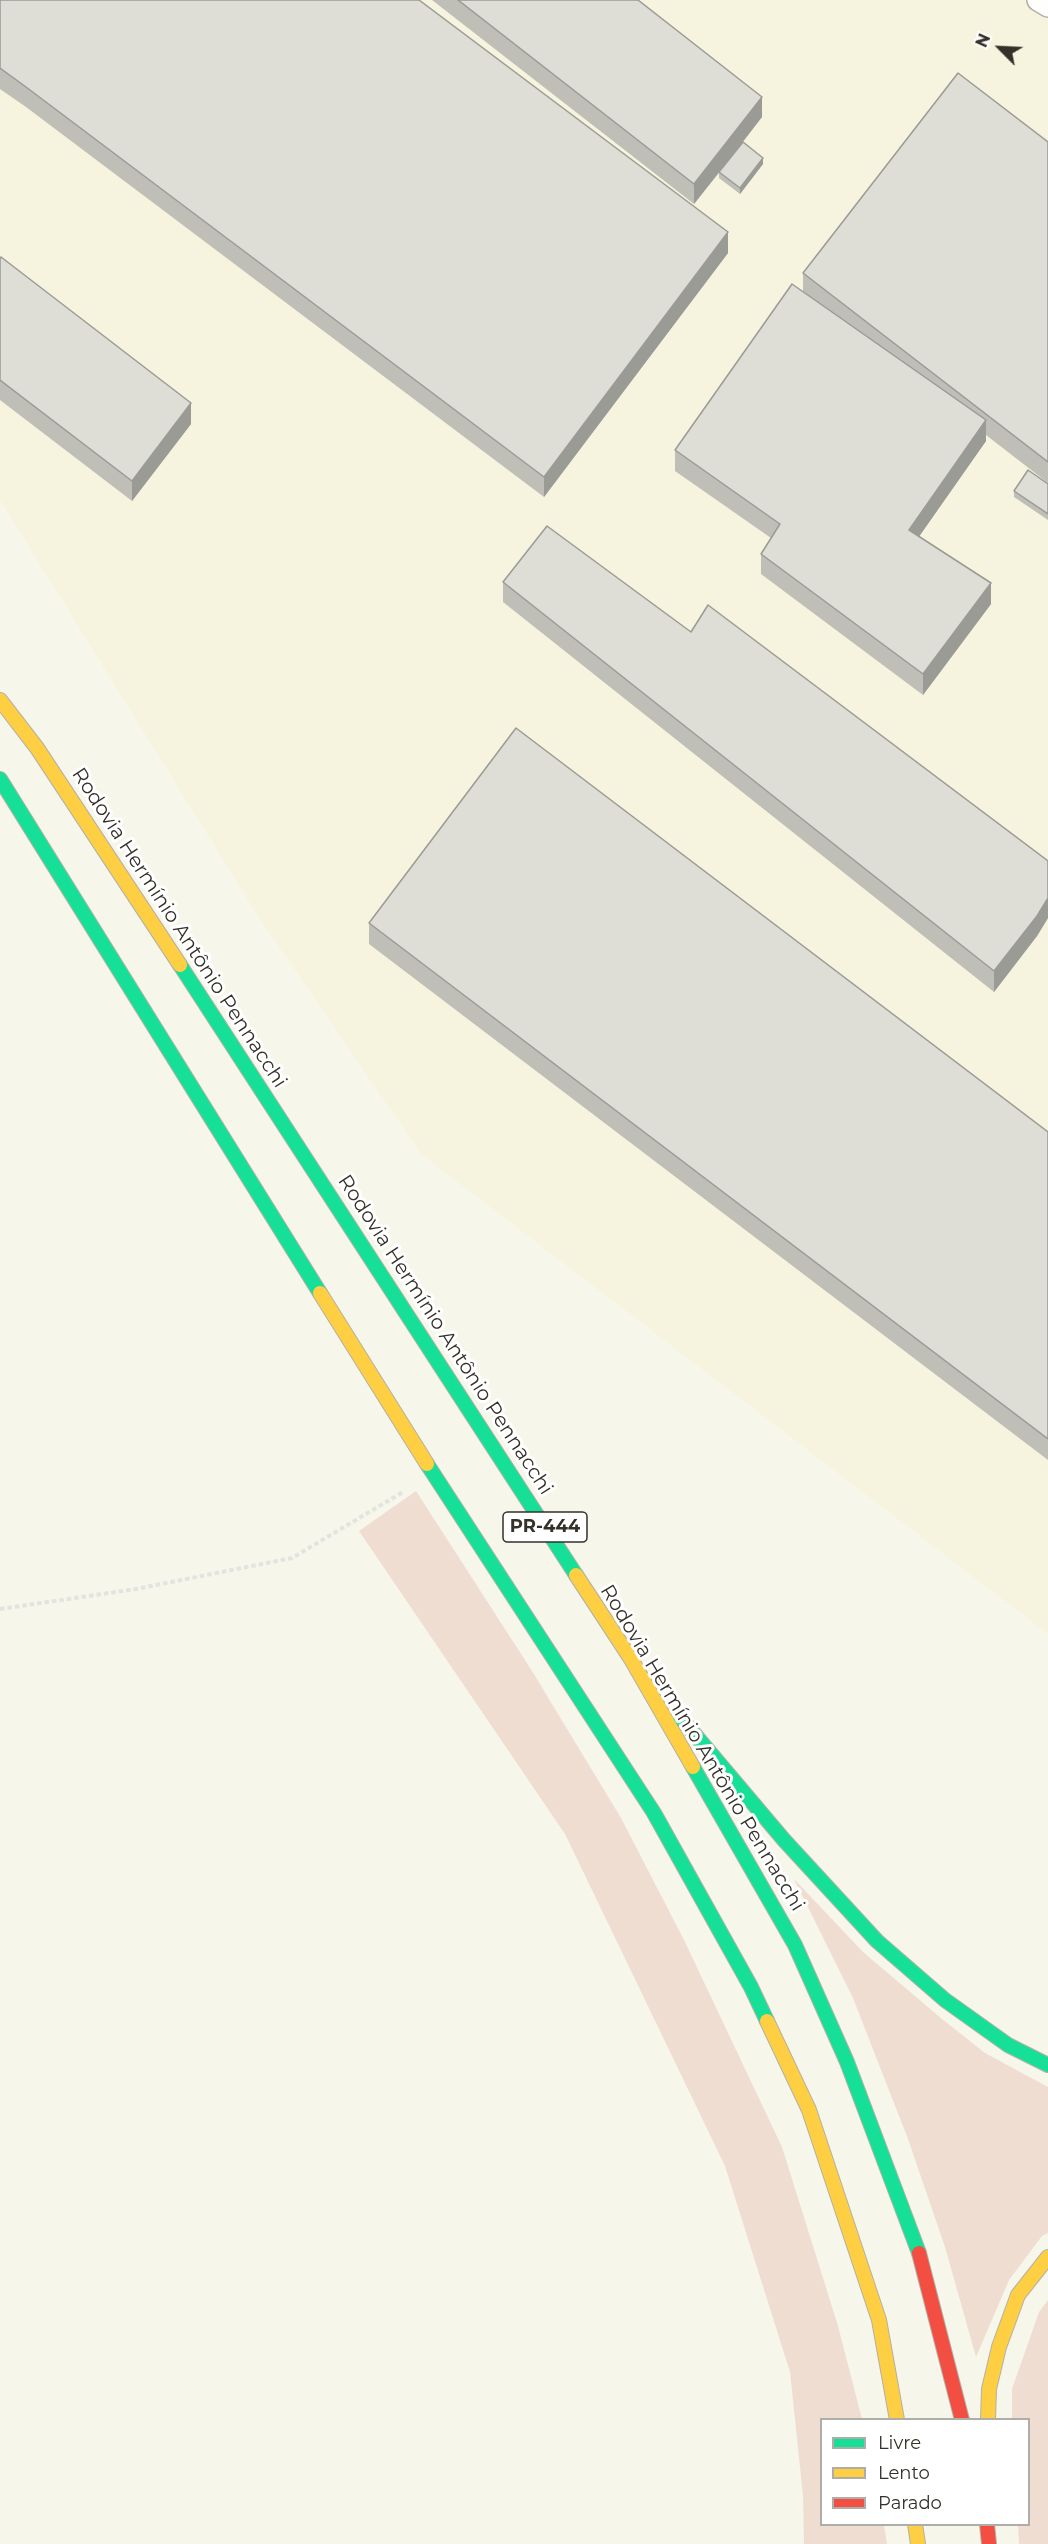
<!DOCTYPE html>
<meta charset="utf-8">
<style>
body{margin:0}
#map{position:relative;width:1048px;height:2544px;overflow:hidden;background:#f7f6ea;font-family:Montserrat,sans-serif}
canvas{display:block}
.legend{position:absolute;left:820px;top:2418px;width:210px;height:108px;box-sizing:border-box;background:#fff;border:2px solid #adada9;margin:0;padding:8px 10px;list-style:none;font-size:18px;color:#333129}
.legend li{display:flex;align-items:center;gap:12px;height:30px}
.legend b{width:30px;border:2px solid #adada9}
.north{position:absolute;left:970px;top:18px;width:60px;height:60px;-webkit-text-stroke:4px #fff;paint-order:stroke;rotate:294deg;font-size:16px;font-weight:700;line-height:24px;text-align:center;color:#333129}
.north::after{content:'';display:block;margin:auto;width:21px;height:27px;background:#333129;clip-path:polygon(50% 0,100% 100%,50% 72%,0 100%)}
</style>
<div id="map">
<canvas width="1048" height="2544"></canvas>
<ul class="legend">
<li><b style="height:8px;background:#16e098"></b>Livre</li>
<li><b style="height:8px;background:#ffcf43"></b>Lento</li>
<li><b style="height:8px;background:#f24e42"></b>Parado</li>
</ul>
<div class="north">N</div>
</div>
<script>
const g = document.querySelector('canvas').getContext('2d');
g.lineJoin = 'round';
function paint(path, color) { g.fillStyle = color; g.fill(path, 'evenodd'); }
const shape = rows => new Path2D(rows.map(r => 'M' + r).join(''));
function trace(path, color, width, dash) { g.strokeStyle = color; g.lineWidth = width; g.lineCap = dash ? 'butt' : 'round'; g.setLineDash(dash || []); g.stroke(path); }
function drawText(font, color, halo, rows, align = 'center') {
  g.font = font + ' Montserrat,sans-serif'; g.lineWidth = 6; g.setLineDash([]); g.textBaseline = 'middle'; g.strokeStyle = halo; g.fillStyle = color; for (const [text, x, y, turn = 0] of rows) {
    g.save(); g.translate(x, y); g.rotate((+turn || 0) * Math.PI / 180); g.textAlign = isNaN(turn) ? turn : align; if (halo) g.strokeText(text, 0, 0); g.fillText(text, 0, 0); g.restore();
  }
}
paint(shape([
 [0,0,1048,0,1048,1634,421,1154,256,913,0,500]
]), '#f6f4de');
paint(shape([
 [416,1491,532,1671,621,1818,684,1940,782,2147,838,2326,862,2419,822,2420,822,2524,884,2525,887,2544,804,2544,803,2496,790,2372,725,2166,565,1834,359,1531],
 [794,1879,863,1952,942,2019,985,2053,1048,2087,1048,2233,1042,2236,1009,2280,976,2357,945,2247,908,2139,853,1998],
 [1048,2300,1048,2544,1019,2544,1018,2525,1028,2524,1028,2420,1012,2419,1012,2389,1039,2312]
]), '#efddd2');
const lane = shape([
 [1038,0,1048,6]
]);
const fast = shape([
 [0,779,320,1293],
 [180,965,576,1575],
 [427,1464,654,1813,751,1987,767,2021],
 [680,1717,784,1840,877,1941,945,2000,1008,2045,1048,2065],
 [693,1767,795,1945,847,2062,919,2253]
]);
const slow = shape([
 [0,700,37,748,180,965],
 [320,1293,427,1464],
 [576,1575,631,1659,693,1767],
 [767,2021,809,2110,879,2320,897,2420],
 [988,2420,989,2389,999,2347,1018,2295,1048,2257],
 [915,2524,918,2544]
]);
const jam = shape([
 [919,2253,962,2420],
 [987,2524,989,2544]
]);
trace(lane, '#b2b1a7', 24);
trace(fast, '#b2b1a7', 16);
trace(slow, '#b2b1a7', 16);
trace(jam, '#b2b1a7', 16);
trace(shape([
 [0,1609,136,1589,292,1558,403,1492]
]), '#e3e3e0', 4, [4.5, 3]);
trace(lane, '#fefefc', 21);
trace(fast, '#16e098', 14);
trace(slow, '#ffcf43', 14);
trace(jam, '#f24e42', 14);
paint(shape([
 [0,0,728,253,544,497,26,107,0,89],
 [432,0,638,0,762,117,743,142,763,164,740,194,719,178,719,173,694,204],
 [1048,142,1048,483,986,435,986,441,919,536,991,604,923,695,761,574,761,554,771,538,675,471,675,450,803,291,803,273],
 [0,259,191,424,132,501,0,400],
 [1048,484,1048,520,1014,497,1014,491],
 [503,582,691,632,1048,861,1048,918,1037,936,994,992,503,602],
 [369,923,1048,1132,1048,1460,369,944]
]), '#bfbfb8');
paint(shape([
 [762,97,762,117,694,204,694,184],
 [763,158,763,164,740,194,740,188],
 [728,232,728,253,544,497,544,477],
 [191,403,191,424,132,501,132,481],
 [986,420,986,441,909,551,909,530],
 [991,583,991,604,923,695,923,674],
 [1048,898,1048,918,1037,936,994,992,994,971]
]), '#9b9b96');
const building = shape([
 [0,0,419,0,728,232,544,477,26,87,0,68,0,0],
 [458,0,638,0,762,97,694,184,458,0],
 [958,73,1048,142,1048,462,803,273,958,73],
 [743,142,763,158,740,188,719,172,743,142],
 [1,257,191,403,132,481,0,380,0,259,1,257],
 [792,284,986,420,909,530,991,583,923,674,761,554,780,524,675,450,792,284],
 [1028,470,1048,484,1048,514,1014,491,1028,470],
 [547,526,691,632,708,605,1048,861,1048,898,1037,916,994,971,503,582,547,526],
 [516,728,1048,1132,1048,1439,369,923,516,728]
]);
paint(building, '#deded6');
trace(building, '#9b9b96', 1.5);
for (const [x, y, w] of [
 [545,1527,84]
]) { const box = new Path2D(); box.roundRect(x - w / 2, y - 15, w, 30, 4.5); g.fillStyle = '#fff'; g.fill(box); trace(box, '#333129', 1.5); }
drawText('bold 18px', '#333129', null, [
 ["PR-444",545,1527]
]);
drawText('20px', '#333129', '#fff', [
 ["Rodovia Hermínio Antônio Pennacchi",179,928,57],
 ["Rodovia Hermínio Antônio Pennacchi",445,1335,57],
 ["Rodovia Hermínio Antônio Pennacchi",702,1748,59]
]);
</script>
